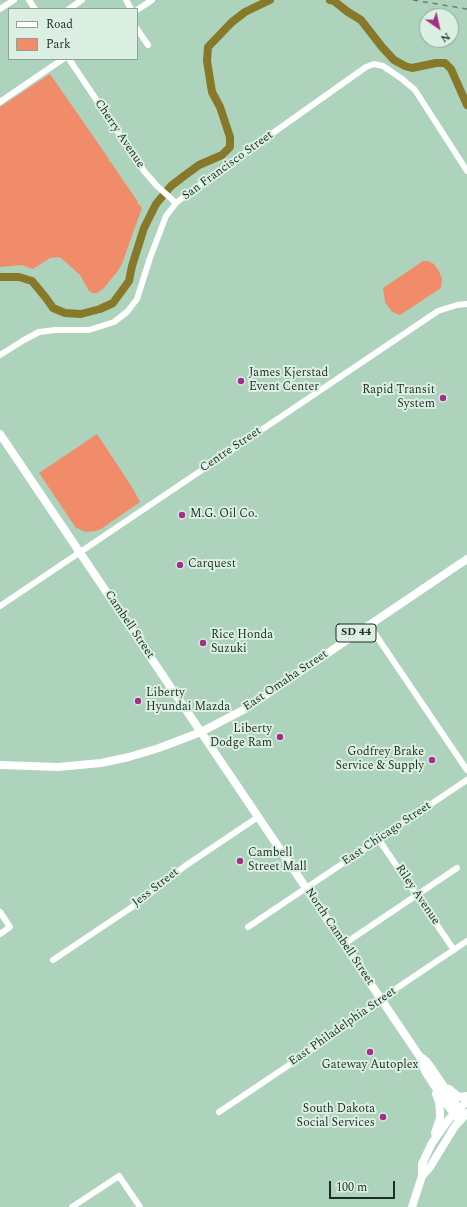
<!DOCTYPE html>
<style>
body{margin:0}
#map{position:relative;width:467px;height:1207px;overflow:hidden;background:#add3bd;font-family:Spectral,serif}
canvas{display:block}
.legend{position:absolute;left:8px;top:8px;width:130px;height:52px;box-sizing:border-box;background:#dbefe3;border:1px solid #8fa297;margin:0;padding:5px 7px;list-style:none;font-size:12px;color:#1e2e25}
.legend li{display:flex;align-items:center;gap:8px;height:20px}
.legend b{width:20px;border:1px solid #8fa297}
.north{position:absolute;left:419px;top:8px;width:40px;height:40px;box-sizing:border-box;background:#dbefe3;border:1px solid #8fa297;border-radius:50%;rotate:146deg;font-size:11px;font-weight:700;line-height:16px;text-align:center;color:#1e2e25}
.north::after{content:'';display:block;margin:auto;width:14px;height:18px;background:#a42f88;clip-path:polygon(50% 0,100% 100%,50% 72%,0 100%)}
.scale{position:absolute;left:329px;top:1181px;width:66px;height:18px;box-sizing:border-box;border:2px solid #1e2e25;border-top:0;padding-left:5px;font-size:12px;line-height:14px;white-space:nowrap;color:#1e2e25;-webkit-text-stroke:3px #dbefe3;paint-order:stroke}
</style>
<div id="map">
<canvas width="467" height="1207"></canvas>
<ul class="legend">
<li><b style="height:5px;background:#fff"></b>Road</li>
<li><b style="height:11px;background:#f08c6a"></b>Park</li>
</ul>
<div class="north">N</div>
<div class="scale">100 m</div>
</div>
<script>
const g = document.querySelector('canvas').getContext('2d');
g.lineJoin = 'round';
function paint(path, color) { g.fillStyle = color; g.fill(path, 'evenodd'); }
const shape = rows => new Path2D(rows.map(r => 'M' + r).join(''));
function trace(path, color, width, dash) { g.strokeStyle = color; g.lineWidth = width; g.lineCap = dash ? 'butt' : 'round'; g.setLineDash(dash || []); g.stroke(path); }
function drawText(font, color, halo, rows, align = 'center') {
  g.font = font + ' Spectral,serif'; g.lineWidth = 4; g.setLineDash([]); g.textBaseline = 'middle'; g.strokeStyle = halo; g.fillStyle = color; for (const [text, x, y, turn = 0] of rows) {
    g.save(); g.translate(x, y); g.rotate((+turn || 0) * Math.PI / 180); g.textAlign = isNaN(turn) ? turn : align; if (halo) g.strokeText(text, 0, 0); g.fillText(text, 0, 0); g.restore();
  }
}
paint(shape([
 [50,74,109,159,108,161,110,161,138,202,137,204,139,204,142,208,122,264,117,272,103,289,97,293,92,293,89,291,80,275,62,259,59,257,50,258,33,269,22,265,0,267,0,107],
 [423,261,428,261,434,264,439,271,442,279,441,288,400,315,392,312,385,302,383,288],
 [97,434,132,487,140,502,101,529,95,531,86,532,76,528,39,473]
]), '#f08c6a');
trace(shape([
 [330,0,334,1,348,12,361,20,382,47,394,60,405,66,412,68,436,63,445,63,451,69,467,105],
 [0,277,19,277,32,281,46,298,53,308,65,313,81,314,100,309,113,303,129,281,132,266,144,228,156,204,171,186,184,176,199,165,222,155,230,147,230,137,220,107,212,92,207,61,208,47,232,22,245,12,270,0]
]), '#877929', 8);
trace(shape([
 [29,0,35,9],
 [126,0,131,9],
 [0,9,14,0],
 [69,9,82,0],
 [137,10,152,0],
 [137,29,148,45],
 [69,59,144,171,156,185,176,203],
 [0,102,63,59],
 [0,355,24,340,39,332,55,330,89,330,114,322,127,312,137,299,150,258,166,216,176,203,191,191,366,67,374,64,383,66,402,79,415,90,467,171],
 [0,606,438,311,457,305,467,304],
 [369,625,467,770],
 [379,840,454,950],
 [0,912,10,927,0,934],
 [248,927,467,780],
 [344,944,457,868],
 [53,960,138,903,185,866,258,817],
 [219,1112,304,1055,374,1006,388,994,467,941],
 [72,1207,119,1176,140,1207]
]), '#fff', 6);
trace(shape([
 [0,434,420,1057,425,1071,445,1102,460,1121],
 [0,765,58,767,101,763,129,757,159,748,201,732,245,709,467,559],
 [421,1057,426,1061,430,1066,461,1112],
 [449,1089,459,1097,467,1096],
 [435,1133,440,1118,440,1112,439,1102,436,1094],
 [422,1176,422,1164,432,1143,449,1119,467,1101],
 [412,1207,422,1176,430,1167,455,1126,467,1113]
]), '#fff', 8);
trace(shape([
 [413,0,467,9]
]), '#668171', 1.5, [5, 5]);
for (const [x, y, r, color] of [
 [241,381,4,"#a42f88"],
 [443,398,4,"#a42f88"],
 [182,515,4,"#a42f88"],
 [180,565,4,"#a42f88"],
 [203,643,4,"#a42f88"],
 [138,701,4,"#a42f88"],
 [280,737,4,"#a42f88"],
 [432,760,4,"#a42f88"],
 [240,861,4,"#a42f88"],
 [370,1052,4,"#a42f88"],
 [383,1117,4,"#a42f88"]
]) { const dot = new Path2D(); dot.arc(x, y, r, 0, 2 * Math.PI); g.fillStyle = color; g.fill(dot); trace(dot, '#dbefe3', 1.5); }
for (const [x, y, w] of [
 [356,633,40]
]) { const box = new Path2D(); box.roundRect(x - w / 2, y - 9, w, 18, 3); g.fillStyle = '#dbefe3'; g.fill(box); trace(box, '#1e2e25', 1); }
drawText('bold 11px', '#1e2e25', null, [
 ["SD 44",356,633]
]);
drawText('12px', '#1e2e25', '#dbefe3', [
 ["Cherry Avenue",119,134,56],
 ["San Francisco Street",228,166,-36],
 ["Centre Street",231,450,-34],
 ["Cambell Street",129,625,56],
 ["East Omaha Street",286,681,-34],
 ["East Chicago Street",387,834,-34],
 ["Jess Street",156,888,-38],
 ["Riley Avenue",417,895,56],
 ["North Cambell Street",339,937,56],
 ["East Philadelphia Street",343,1027,-35]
]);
drawText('12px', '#1e2e25', '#dbefe3', [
 ["James Kjerstad",249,374],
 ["Event Center",249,388],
 ["Rapid Transit",435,391,"right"],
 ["System",435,405,"right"],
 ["M.G. Oil Co.",190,515],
 ["Carquest",188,565],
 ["Rice Honda",211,636],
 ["Suzuki",211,650],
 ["Liberty",146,694],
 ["Hyundai Mazda",146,708],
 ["Liberty",272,730,"right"],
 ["Dodge Ram",272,744,"right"],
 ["Godfrey Brake",424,753,"right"],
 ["Service & Supply",424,767,"right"],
 ["Cambell",248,854],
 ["Street Mall",248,868],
 ["Gateway Autoplex",370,1066,"center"],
 ["South Dakota",375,1110,"right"],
 ["Social Services",375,1124,"right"]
], 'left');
</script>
